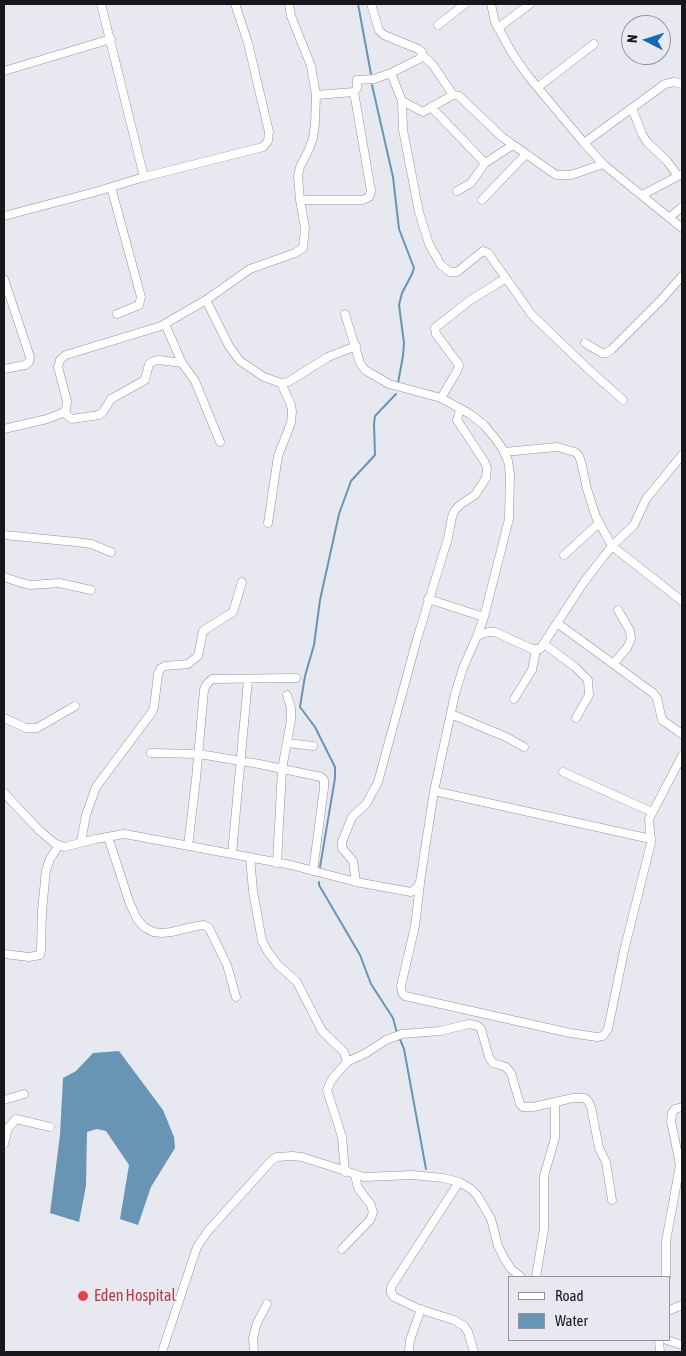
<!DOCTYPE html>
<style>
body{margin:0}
#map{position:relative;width:686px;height:1356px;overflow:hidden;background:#e7e8f0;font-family:"Asap Condensed",sans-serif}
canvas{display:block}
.frame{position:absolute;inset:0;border:5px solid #17171a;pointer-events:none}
.legend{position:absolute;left:508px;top:1276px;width:162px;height:65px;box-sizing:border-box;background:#e7e8f0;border:1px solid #94949a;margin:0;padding:6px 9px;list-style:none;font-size:15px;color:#17171a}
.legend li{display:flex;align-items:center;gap:10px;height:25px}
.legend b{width:25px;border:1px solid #94949a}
.north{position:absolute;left:621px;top:15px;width:50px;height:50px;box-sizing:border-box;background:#e7e8f0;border:1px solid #94949a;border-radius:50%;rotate:275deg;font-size:14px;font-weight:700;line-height:20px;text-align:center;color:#17171a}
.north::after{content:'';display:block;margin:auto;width:18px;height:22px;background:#166bb9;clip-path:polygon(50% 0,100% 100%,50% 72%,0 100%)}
</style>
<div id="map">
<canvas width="686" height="1356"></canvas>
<div class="frame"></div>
<ul class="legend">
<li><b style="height:6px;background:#fff"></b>Road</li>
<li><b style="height:14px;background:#6995b5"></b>Water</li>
</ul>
<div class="north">N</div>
</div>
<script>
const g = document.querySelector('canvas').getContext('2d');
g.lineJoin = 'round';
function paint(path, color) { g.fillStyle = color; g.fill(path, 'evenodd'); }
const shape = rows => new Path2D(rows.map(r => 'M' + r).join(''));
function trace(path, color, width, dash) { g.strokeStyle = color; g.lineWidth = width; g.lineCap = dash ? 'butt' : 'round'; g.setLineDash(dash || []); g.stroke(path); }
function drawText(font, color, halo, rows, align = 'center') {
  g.font = font + ' "Asap Condensed",sans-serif'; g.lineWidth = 4; g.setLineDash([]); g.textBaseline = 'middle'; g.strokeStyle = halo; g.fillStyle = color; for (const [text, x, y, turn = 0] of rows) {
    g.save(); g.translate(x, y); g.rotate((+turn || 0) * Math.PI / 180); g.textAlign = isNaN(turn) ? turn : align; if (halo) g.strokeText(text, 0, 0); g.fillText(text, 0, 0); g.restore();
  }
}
paint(shape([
 [119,1051,163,1110,174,1137,175,1148,151,1187,138,1225,120,1219,129,1165,106,1131,97,1129,87,1132,86,1186,79,1222,50,1213,60,1135,63,1078,76,1071,93,1053]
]), '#6995b5');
trace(shape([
 [358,4,371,74],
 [372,85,393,177,399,229,414,268,412,274,402,293,399,305,404,343,403,356,398,383],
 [320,867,335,778,335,767,315,727,300,707,305,676,314,645,320,600,339,514,351,481,375,455,374,424,375,416,396,394],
 [319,882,319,885,360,955,371,984,393,1018,397,1033],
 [399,1037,404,1049,426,1169]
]), '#6995b5', 2);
const minor = shape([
 [101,4,144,177],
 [491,4,495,22,512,53,528,76,584,143,603,164,682,228],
 [438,25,465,4],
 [498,28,530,4],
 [422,55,433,65,453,95],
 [4,71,111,39],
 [391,73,402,101,403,130,419,212,429,244,441,265,450,272,457,272,483,251,488,253,532,315,584,365,623,400],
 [538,87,594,44],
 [316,95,354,92,357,88,357,80,374,79,391,73,419,59,422,55,422,52,418,49,384,35,379,30,371,4],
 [402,101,423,112,453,95,459,96,502,137,556,175,571,175,603,164],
 [431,107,485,163],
 [632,108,642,134,647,142,667,161,678,176],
 [584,143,665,84,674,82,682,84],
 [111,187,141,297,139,305,117,314],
 [457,191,471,183,485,163,513,145],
 [642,195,682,174],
 [300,200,363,200,369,197,371,191,354,92],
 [482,200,526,154],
 [4,216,95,192,144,177,263,147,268,141,269,132,248,43,235,4],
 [670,217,682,207],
 [4,279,30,357,29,362,25,365,4,369],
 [206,300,229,346,240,361,264,377,281,383,288,382,328,357,356,346],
 [345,314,360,363,365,370,389,384,441,398,470,414,484,425,494,437,502,448,508,461,510,474,509,519,484,617,477,636],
 [585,343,602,353,606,353,611,350,662,299,682,276],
 [182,363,195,381,220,442],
 [441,398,457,371,459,365,436,334,435,328,469,301,506,278],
 [63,412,72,419,99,415,103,412,111,399,145,380,149,364,154,361,159,360,182,363,165,324],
 [4,429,47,419,60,414,66,410,67,401,58,367,60,360,66,355,161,326,206,300,250,269,295,253,303,248,305,228,300,200,298,176,300,167,309,149,313,138,315,124,316,95,311,66,291,16,289,4],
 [504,452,557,447,575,452,579,456,581,462,587,489,596,517,612,546,682,601],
 [268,523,278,456,291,423,292,412,291,405,281,383],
 [4,535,76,542,91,544,111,552],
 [564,555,598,524],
 [4,577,22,583,31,585,59,583,91,590],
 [428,599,484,617],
 [557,623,653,693,657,698,662,720,682,734],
 [544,644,575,667,588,680,589,695,576,718],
 [613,664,627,648,631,639,630,631,618,610],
 [514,699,532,670,536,650],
 [451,714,506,737,524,747],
 [4,718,26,728,37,728,75,706],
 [287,743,313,746],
 [151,753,199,754,259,764,321,777,324,780,324,788,313,871],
 [563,772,652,812],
 [434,791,651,839],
 [4,793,39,830,54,843,64,847,96,839,124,834,141,837,291,865,356,882,411,892,416,889,420,882,434,791,455,694,463,668,477,636,488,632,495,632,532,649,540,649,584,582,612,546,634,525,646,499,682,455],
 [108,837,130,904,137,919,144,927,153,932,162,933,171,932,197,926,204,925,209,928,227,965,236,997],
 [81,842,86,815,96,787,152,712,154,707,158,674,161,668,165,666,188,664,198,656,203,631,233,612,242,582],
 [188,846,196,779,204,690,206,685,212,679,296,678],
 [232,854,248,680],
 [250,857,253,891,262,941,268,952,278,965,297,982,322,1031,344,1052,347,1062],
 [277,863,282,769,291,720,291,708,287,695],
 [356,882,353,861,342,848,342,842,352,817,366,804,378,782,417,639,448,538,452,517,455,510,461,504,475,495,486,478,487,468,484,461,457,420,460,409],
 [420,884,415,926,401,986,402,993,405,996,570,1033,597,1037,603,1036,608,1029,624,951,651,843,649,819,682,756],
 [4,954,29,957,40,955,41,951,42,911,46,870,50,859,59,845],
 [4,1100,24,1094],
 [4,1144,8,1128,16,1119,50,1127],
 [345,1172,342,1137,327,1090,332,1079,347,1062,366,1053,386,1040,402,1034,440,1031,469,1024,478,1026,481,1029,489,1057,493,1063,506,1067,511,1073,520,1104,523,1107,533,1107,573,1098,585,1098,588,1101,591,1107,599,1148,606,1162,612,1200],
 [459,1182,391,1287,391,1293,394,1297,419,1309,454,1320,464,1326,468,1332,474,1352],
 [342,1249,370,1220,373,1213,371,1205,358,1188,355,1175],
 [536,1277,544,1229,544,1176,555,1138,555,1102],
 [666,1277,666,1241,680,1165,671,1121,672,1113,675,1109,682,1107],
 [670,1310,682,1305],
 [659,1340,660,1352],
 [667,1340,682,1345],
 [162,1352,197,1247,208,1231,272,1160,277,1157,292,1156,302,1157,364,1177,413,1175,443,1178,459,1182,471,1189,477,1195,491,1219,498,1246,504,1258,511,1269,521,1277],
 [254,1352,253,1338,257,1323,267,1304],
 [409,1352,410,1340,421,1309]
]);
trace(minor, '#93949b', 9);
trace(minor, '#fff', 8);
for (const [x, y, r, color] of [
 [83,1296,6,"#e0444e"]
]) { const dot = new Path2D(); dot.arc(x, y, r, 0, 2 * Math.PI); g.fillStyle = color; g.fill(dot); trace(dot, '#e7e8f0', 2); }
drawText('16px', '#be3a42', '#e7e8f0', [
 ["Eden Hospital",94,1296]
], 'left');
</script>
